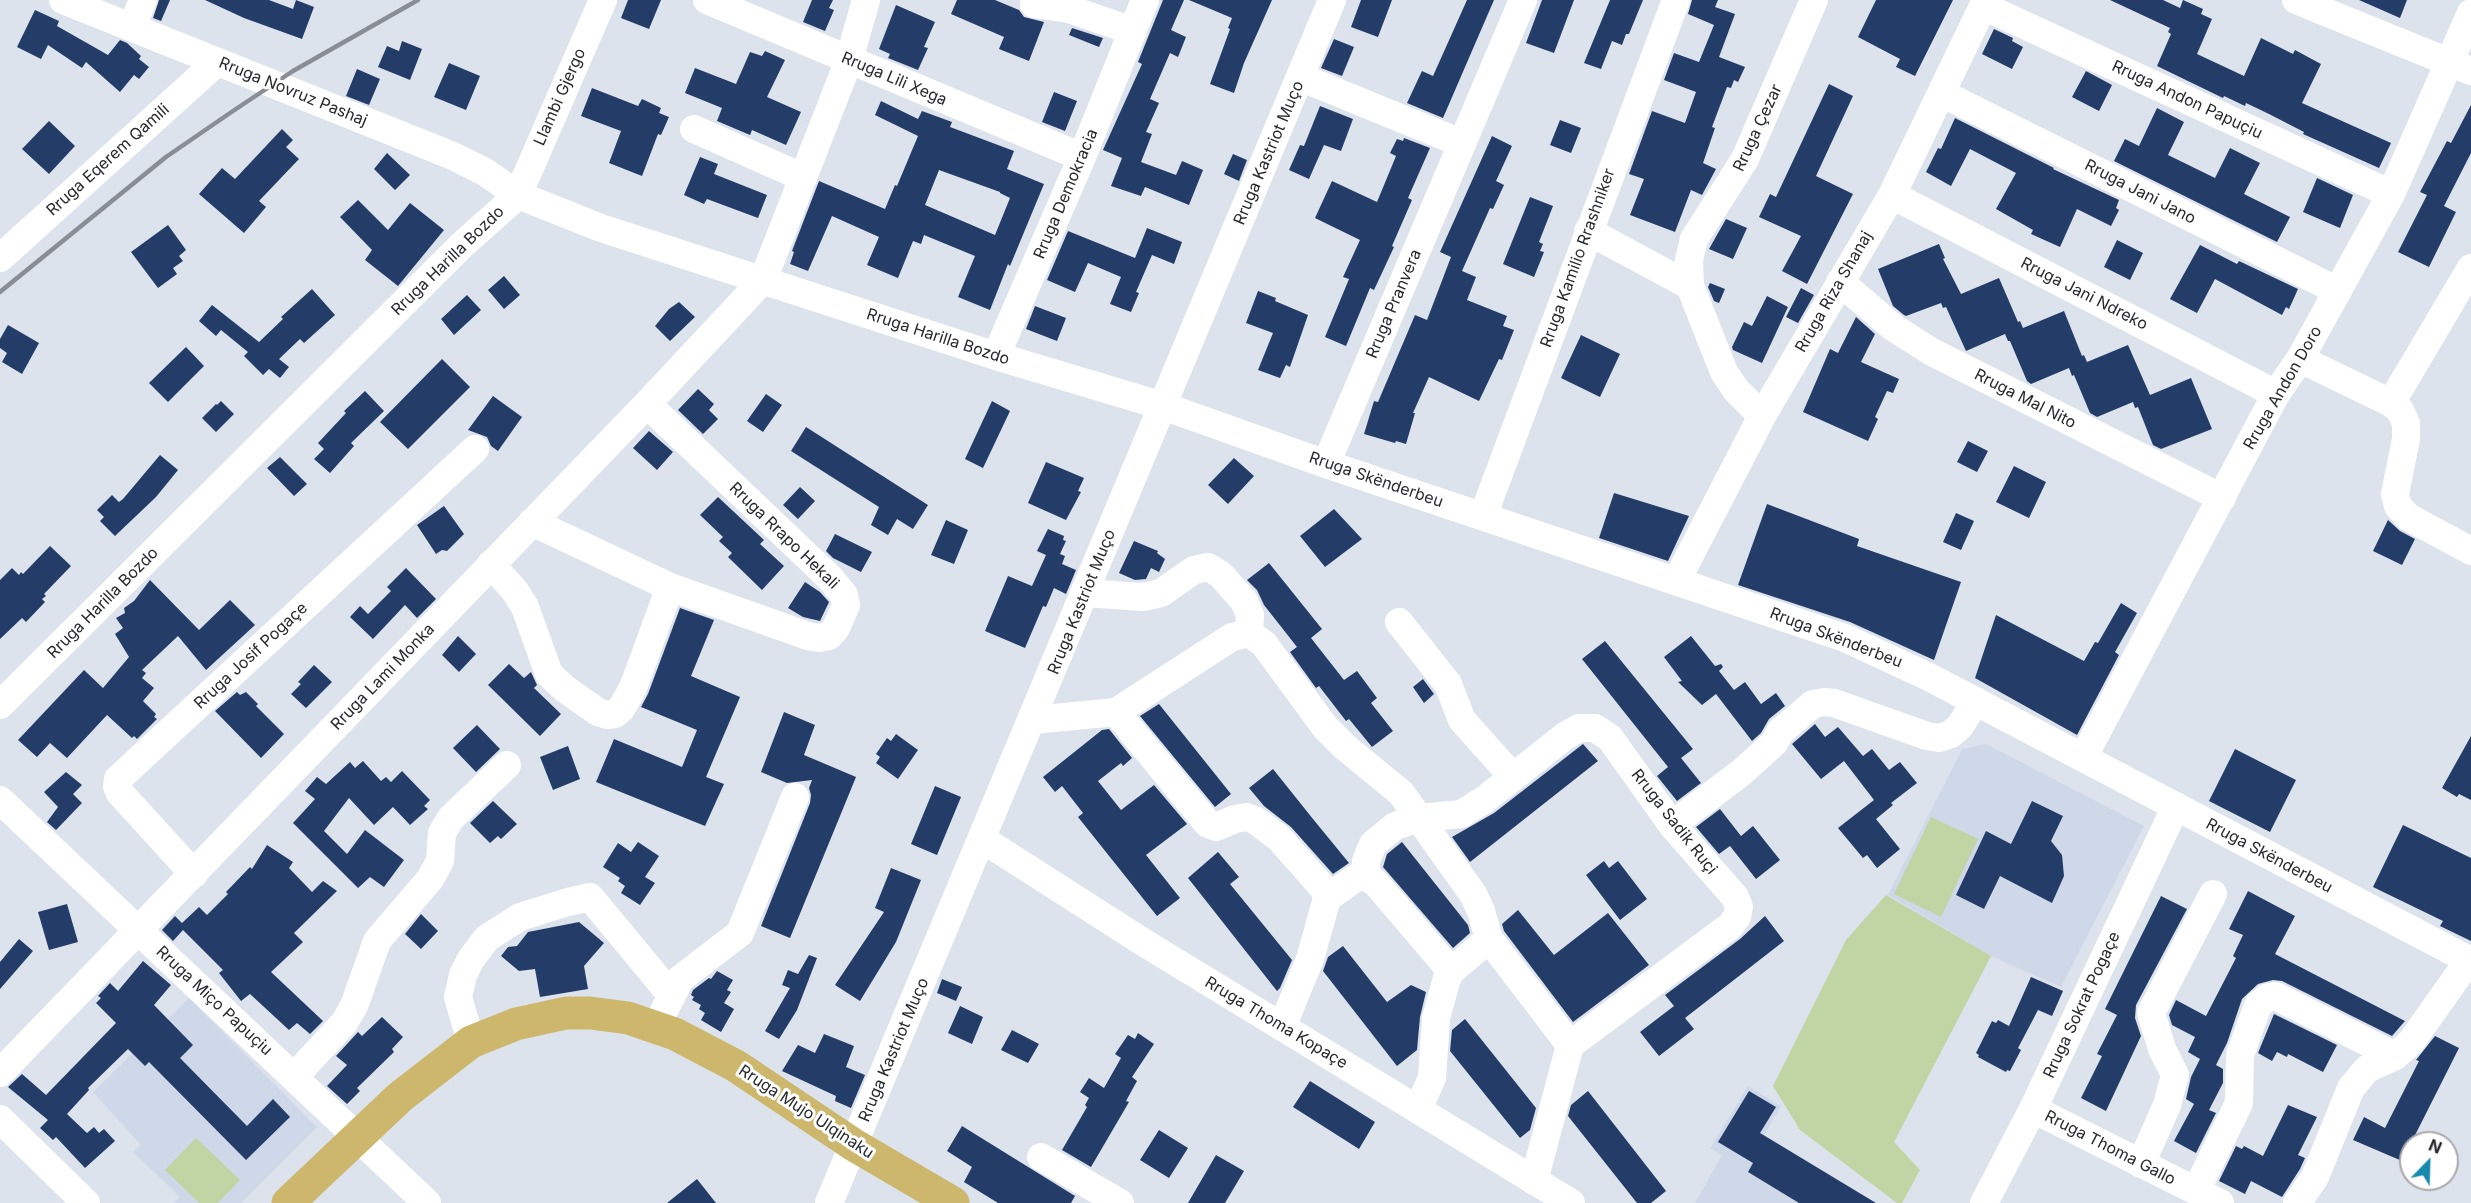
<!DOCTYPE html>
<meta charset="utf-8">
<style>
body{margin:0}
#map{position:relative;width:2471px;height:1203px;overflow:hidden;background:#dde3ed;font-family:Inter,sans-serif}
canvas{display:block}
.north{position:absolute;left:2399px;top:1131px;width:60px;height:60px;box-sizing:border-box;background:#fff;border:2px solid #a9a9ab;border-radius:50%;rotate:23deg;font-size:16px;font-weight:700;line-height:24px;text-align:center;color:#27292d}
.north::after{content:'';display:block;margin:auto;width:21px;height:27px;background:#178aae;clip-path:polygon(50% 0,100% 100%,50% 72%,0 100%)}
</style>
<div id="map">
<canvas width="2471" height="1203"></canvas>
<div class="north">N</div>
</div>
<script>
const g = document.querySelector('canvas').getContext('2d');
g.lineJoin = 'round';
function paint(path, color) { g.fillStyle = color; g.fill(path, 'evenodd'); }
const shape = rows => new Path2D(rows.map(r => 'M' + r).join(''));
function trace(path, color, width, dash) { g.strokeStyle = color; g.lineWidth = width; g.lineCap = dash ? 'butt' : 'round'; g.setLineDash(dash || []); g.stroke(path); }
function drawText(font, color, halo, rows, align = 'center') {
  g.font = font + ' Inter,sans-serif'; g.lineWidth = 6; g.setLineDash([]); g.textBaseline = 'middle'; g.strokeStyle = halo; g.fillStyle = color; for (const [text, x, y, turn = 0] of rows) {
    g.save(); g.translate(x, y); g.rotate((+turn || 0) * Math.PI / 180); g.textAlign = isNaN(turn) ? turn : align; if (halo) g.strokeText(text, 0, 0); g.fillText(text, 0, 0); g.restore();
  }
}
paint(shape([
 [1986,744,2144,826,2061,987,1991,956,1888,895,1962,749],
 [189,998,317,1127,241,1203,174,1203,180,1197,133,1152,141,1145,93,1092],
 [1748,1086,1781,1106,1764,1135,1831,1176,1829,1179,1876,1203,1695,1203,1722,1155,1710,1148]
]), '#cfd8e8');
paint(shape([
 [1931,817,1978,839,1941,917,1894,894],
 [1886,895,1991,956,1894,1142,1920,1170,1902,1203,1897,1203,1800,1130,1773,1086,1846,940],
 [196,1138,240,1180,218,1203,199,1203,165,1170]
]), '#c1d4a4');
paint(shape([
 [159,0,170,0,161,21,153,18],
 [205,0,269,0,293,9,296,0,314,7,302,39,244,18],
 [628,0,661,0,649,29,621,18],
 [812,0,833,0,829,8,834,10,825,31,803,22],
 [957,0,995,0,1019,10,1024,17,1044,22,1029,61,999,49,1004,37,951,14],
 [1163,0,1184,0,1171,30,1186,37,1178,57,1170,53,1150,99,1159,103,1146,132,1152,134,1141,162,1176,175,1182,161,1203,170,1189,205,1145,187,1141,196,1111,186,1122,158,1103,150,1142,64,1138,62],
 [1189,0,1272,0,1244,63,1234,93,1210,84,1230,29,1228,28,1232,18],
 [1361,0,1392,0,1378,37,1351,27],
 [1467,0,1494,0,1443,118,1407,103,1422,71,1433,76],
 [1542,0,1574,0,1554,53,1526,43],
 [1610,0,1643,0,1629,34,1626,34,1622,45,1612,41,1601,69,1584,63],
 [1692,0,1718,0,1715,7,1735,14,1719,57,1745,67,1738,82,1734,80,1731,88,1727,87,1712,127,1715,128,1703,163,1716,169,1702,195,1691,190,1675,232,1630,215,1644,179,1629,174,1652,111,1685,123,1696,92,1664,80,1674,53,1699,62,1714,25,1688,14],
 [1876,0,1953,0,1915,76,1896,67,1900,59,1858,37],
 [2110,0,2163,0,2180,8,2183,0,2203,9,2201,14,2212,19,2197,54,2244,76,2261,38,2293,54,2295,50,2321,64,2302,103,2391,143,2379,168,2303,134,2304,132,2269,114,2246,103,2245,106,2224,96,2223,98,2157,66,2171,34,2168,32,2170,28],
 [2359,0,2407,0,2400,18],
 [896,5,935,22,924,47,928,48,918,70,888,58,890,54,879,49],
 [35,10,59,21,57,26,108,55,120,40,127,43,141,56,139,59,149,67,139,79,134,75,120,92,86,62,82,68,48,45,41,59,17,47],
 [1072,28,1103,38,1099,47,1069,35],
 [1994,29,2013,38,2012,41,2023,47,2012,69,1982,54],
 [1334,39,1354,47,1342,76,1321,68],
 [402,41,422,49,410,80,378,67,387,46,399,51],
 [765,51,785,60,767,97,801,112,786,145,752,130,750,135,717,121,722,108,685,93,695,68,736,84,750,52,762,56],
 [449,63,480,76,466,110,434,97],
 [357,69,380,79,369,105,346,96],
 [2086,71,2112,85,2099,111,2072,97],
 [1829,84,1853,96,1816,176,1853,194,1807,284,1782,271,1801,236,1759,217,1770,194,1776,197],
 [592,88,638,106,642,99,661,108,659,113,669,117,661,135,658,134,642,176,609,163,621,131,581,116],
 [1054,92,1077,101,1065,131,1042,122],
 [881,101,918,119,922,111,952,122,950,127,1014,151,1007,169,1044,184,1010,266,1008,264,990,310,958,297,975,256,924,235,921,244,913,241,898,278,867,265,879,237,832,216,808,271,790,264,794,252,792,251,819,181,885,209,895,185,897,186,918,136,875,115],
 [939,170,1000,192,1000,193,1010,198,995,235,925,205],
 [2471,105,2471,153,2444,206,2456,212,2429,267,2398,252,2427,195,2420,192,2447,141,2451,143],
 [1320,106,1353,119,1341,151,1324,145,1309,179,1289,170,1300,145,1304,146],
 [2157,108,2184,122,2168,155,2215,178,2230,148,2260,163,2244,194,2290,217,2277,242,2114,161,2125,139,2139,146],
 [1955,118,2054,168,2053,169,2119,200,2116,208,2119,210,2111,226,2077,209,2060,247,2031,234,2033,230,1996,209,2016,173,1970,149,1951,186,1926,172,1938,148,1941,149],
 [1560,120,1581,128,1571,153,1550,145],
 [49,121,75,146,49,174,22,149],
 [282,129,293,140,286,147,299,159,259,201,266,207,244,233,199,194,222,168,235,179],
 [1492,136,1512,146,1496,181,1504,185,1493,209,1490,208,1462,271,1476,277,1467,300,1507,316,1503,326,1514,330,1502,360,1499,359,1479,401,1429,377,1413,413,1415,413,1406,444,1396,441,1395,443,1364,434,1374,401,1378,402,1415,315,1427,320,1451,257,1440,252],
 [1404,138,1430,148,1408,198,1412,200,1392,246,1394,247,1374,290,1370,288,1346,346,1325,337,1349,279,1343,277,1360,240,1315,218,1332,181,1377,202,1396,156,1390,153,1397,139,1403,141],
 [387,153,410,175,395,190,374,169],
 [1233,154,1247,160,1239,181,1224,174],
 [700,157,718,164,714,174,767,195,758,218,707,199,704,204,684,195],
 [2317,178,2353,195,2340,228,2303,212],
 [1530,197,1553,206,1539,242,1543,244,1540,251,1544,252,1534,277,1503,264],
 [358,200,388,230,410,203,444,230,398,286,365,260,372,250,340,217],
 [1726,219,1747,228,1733,259,1709,249],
 [168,225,186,250,179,256,183,261,173,268,177,274,158,288,131,252],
 [1147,228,1182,242,1174,264,1152,255,1136,292,1139,293,1131,312,1110,304,1121,277,1088,263,1075,292,1047,280,1068,231,1135,258],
 [2117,240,2143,253,2130,280,2104,267],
 [1939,244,1945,258,1943,259,1961,294,1999,278,2018,322,2020,321,2023,328,2064,311,2082,356,2084,355,2087,362,2128,345,2150,395,2191,378,2212,429,2161,449,2153,445,2138,407,2135,408,2133,402,2097,417,2090,413,2074,375,2072,376,2069,368,2031,384,2027,381,2010,341,2008,341,2005,334,1966,351,1946,307,1943,308,1941,303,1906,316,1904,315,1893,306,1878,269],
 [2200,245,2237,264,2239,261,2298,289,2289,309,2286,307,2282,315,2215,279,2197,313,2170,299],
 [504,276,520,295,504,309,488,290],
 [1710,283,1725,289,1719,303,1714,301,1708,287],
 [1801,288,1814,295,1798,323,1786,317],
 [312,289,335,315,304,343,300,339,279,359,289,367,280,378,269,369,263,375,244,356,248,352,221,330,216,336,199,321,212,305,259,342,283,319,281,317],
 [1258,291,1276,298,1275,301,1308,315,1290,367,1286,365,1280,378,1258,370,1273,333,1246,323],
 [467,295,481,310,454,335,441,319],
 [1767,296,1788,307,1762,363,1733,350,1732,347,1744,322,1752,326],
 [679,302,695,317,670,341,655,326,669,309],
 [1035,306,1066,318,1057,341,1026,329],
 [1856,317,1875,334,1861,362,1899,379,1893,393,1887,391,1875,417,1878,419,1868,441,1803,412,1830,349,1838,353],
 [8,325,39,343,22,374,2,362,7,353,0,348,0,339],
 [1581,335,1620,354,1600,397,1561,378],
 [186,347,204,366,168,402,149,383],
 [442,359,470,387,408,449,380,422],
 [698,389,714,404,709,410,718,419,703,434,678,410],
 [365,391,384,411,351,443,354,446,330,473,314,459,324,449,318,443,346,413,344,411],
 [766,394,782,405,763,432,747,421],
 [493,396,522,417,498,451,491,446,487,437,468,430],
 [221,401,234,414,216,432,202,418,216,404,217,405],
 [992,401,1010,411,983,468,965,459],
 [806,427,928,505,913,529,897,519,888,535,871,525,879,507,791,451],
 [649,431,673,452,657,470,633,448],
 [1968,441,1988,451,1977,472,1957,462],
 [160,455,178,470,156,497,115,536,100,521,104,517,97,510,112,495,119,502,123,499],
 [280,457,307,484,294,496,267,468],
 [1234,458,1254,476,1228,504,1208,485],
 [1046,462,1084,478,1078,491,1081,492,1066,520,1028,503],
 [2014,466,2046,482,2029,518,1996,502],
 [800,487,815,501,798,519,783,505],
 [1614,493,1689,516,1668,561,1599,538],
 [718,497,764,540,760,544,784,566,762,590,728,557,732,553,719,541,723,537,700,515],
 [1767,504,1859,539,1857,546,1961,582,1934,660,1850,622,1738,585],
 [444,506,464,534,447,551,442,550,436,554,417,525],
 [1334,509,1362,539,1325,567,1300,536],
 [1956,513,1974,521,1961,550,1943,542],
 [946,520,968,530,954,564,931,555],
 [2388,520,2400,531,2415,539,2402,565,2373,551],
 [1048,529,1064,536,1063,540,1066,541,1060,554,1065,556,1062,564,1076,570,1066,594,1054,588,1046,607,1043,606,1025,648,985,631,1008,576,1032,586,1046,555,1037,551],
 [835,534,872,552,861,572,833,558,826,551],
 [1134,541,1158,551,1157,553,1165,559,1159,572,1151,568,1146,579,1135,580,1119,573],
 [50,546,71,566,44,594,46,596,42,599,45,602,26,622,22,618,0,639,0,580,12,568,19,575,21,572,23,574],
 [1269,563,1322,629,1311,638,1344,680,1357,671,1377,698,1371,703,1393,731,1372,747,1349,719,1346,721,1319,686,1316,688,1290,652,1297,647,1264,605,1257,590,1247,580],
 [406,568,436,599,417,618,405,605,373,639,350,617,360,606,368,614,391,591,387,587],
 [150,580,199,630,230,600,255,625,206,670,178,636,142,670,146,673,142,678,154,688,143,701,156,714,154,717,157,719,137,739,134,736,132,738,107,715,67,758,50,743,37,757,18,740,84,670,103,688,129,657,115,634,123,628,116,618,125,613,124,608,134,601],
 [805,582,820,592,829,602,820,621,803,617,788,608],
 [2121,603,2137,613,2115,652,2119,655,2077,735,1975,678,1996,615,2084,661,2095,642,2098,643],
 [680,608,714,620,691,676,740,697,706,777,724,784,705,826,596,782,614,739,682,767,697,730,641,707,648,694],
 [458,636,476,654,459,672,442,655],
 [1691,636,1715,666,1721,664,1723,667,1719,671,1734,690,1745,682,1761,704,1776,693,1785,706,1769,719,1761,733,1752,741,1716,694,1702,705,1678,682,1682,681,1664,657],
 [1605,641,1693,749,1681,758,1701,783,1677,801,1657,776,1668,767,1582,659],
 [509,664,524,678,531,672,537,685,534,688,561,714,540,736,488,685],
 [314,665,332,682,306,708,291,694,301,684,298,682],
 [1423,679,1434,694,1424,703,1413,687],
 [237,692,240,695,246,692,258,704,256,706,284,734,261,758,215,711],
 [1159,704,1231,794,1215,807,1140,716],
 [784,712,815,725,804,755,856,777,790,938,761,926,810,803,811,795,809,788,812,780,787,783,761,772],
 [1815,724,1825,737,1838,727,1863,756,1872,749,1889,770,1900,762,1917,783,1891,803,1893,805,1876,819,1900,849,1877,868,1867,855,1863,858,1838,828,1874,800,1844,761,1821,779,1792,744],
 [477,725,500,749,476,772,453,748],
 [1109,729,1132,758,1123,766,1121,763,1098,781,1121,810,1154,785,1187,824,1146,855,1180,898,1157,916,1078,817,1083,813,1062,786,1055,792,1043,777,1102,730],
 [896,734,918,750,898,779,876,763,880,757,876,754,887,738,891,741],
 [2471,736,2471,800,2459,794,2457,797,2442,788],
 [1583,744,1598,761,1470,862,1452,837,1494,813],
 [568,746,580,779,553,790,540,757],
 [2235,749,2296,780,2270,832,2209,801],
 [363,761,381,781,386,777,391,782,402,771,430,800,424,806,428,809,410,825,393,807,374,825,349,798,324,831,347,854,365,830,404,860,384,887,370,877,358,888,293,823,315,799,305,791,317,777,326,784,350,762,355,768],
 [1273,769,1313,819,1349,863,1333,874,1291,827,1264,806,1249,788],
 [66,772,82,785,73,794,82,803,56,830,47,822,58,807,44,792],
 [935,786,961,797,937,855,911,844],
 [493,801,517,824,501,839,498,836,490,843,470,823],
 [2032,801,2063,816,2051,841,2062,855,2064,876,2052,903,2000,876,1984,909,1956,895,1986,831,2011,844],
 [1720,809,1741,836,1753,826,1780,860,1756,879,1730,846,1719,854,1696,827],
 [2403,825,2471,858,2471,941,2440,926,2443,921,2373,887],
 [638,842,659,856,645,877,655,883,640,905,621,893,625,886,618,881,620,878,603,867,618,843,631,852],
 [1402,842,1468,925,1470,933,1453,948,1383,867,1387,854],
 [267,845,293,862,289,868,312,892,323,881,337,891,294,933,303,942,271,972,323,1021,310,1034,297,1023,289,1030,250,994,241,1001,219,973,223,970,183,930,173,941,162,930,175,916,182,923,199,907,207,915,228,894,226,892,250,867,252,869],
 [1218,852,1239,877,1230,884,1292,960,1280,988,1277,991,1188,878],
 [1604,861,1609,868,1618,861,1647,899,1620,920,1586,875],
 [891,868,921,880,896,942,860,1001,835,985,884,912,875,908],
 [2248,891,2295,916,2275,954,2405,1021,2392,1036,2282,981,2273,980,2258,984,2242,999,2227,1043,2216,1065,2223,1069,2223,1083,2209,1110,2216,1113,2196,1153,2174,1141,2194,1104,2186,1099,2191,1077,2200,1059,2188,1052,2195,1037,2172,1025,2169,1015,2176,1000,2206,1016,2236,958,2233,956,2243,935,2229,929],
 [2161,896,2187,909,2136,1005,2135,1018,2141,1036,2106,1111,2081,1098,2102,1056,2097,1054,2117,1015,2105,1009],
 [67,904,78,942,49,950,38,912],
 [1518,910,1554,955,1608,913,1649,965,1573,1022,1504,931,1502,924],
 [421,914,438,931,421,949,405,934],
 [1765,916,1784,941,1685,1018,1694,1029,1659,1056,1640,1032,1674,1006,1665,995,1740,939],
 [579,922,604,943,584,966,588,989,540,997,535,969,519,971,501,956,508,947,517,946,528,932],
 [19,939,33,951,0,989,0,962],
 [1343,946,1387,1002,1411,985,1426,992,1420,1017,1417,1050,1397,1066,1323,971,1328,957],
 [809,955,817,958,797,1010,779,1039,765,1031,790,988,782,985,788,970,798,974],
 [143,961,171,985,154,1005,193,1045,180,1058,247,1126,273,1099,290,1117,246,1160,149,1062,145,1066,128,1049,88,1088,89,1090,67,1114,87,1133,94,1127,99,1133,104,1129,115,1141,85,1168,56,1137,53,1140,40,1128,48,1120,8,1087,22,1074,46,1095,116,1023,96,1003,101,998,98,996,110,983,118,991],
 [717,971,733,980,727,990,731,992,724,1003,734,1009,721,1032,701,1020,705,1013,699,1009,701,1005,692,1000,694,997,691,995,693,990,709,978,711,979],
 [2031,977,2063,991,2052,1016,2038,1010,2018,1048,2021,1050,2010,1071,2007,1070,2006,1072,1978,1057,1979,1055,1976,1053,1992,1021,1996,1023,1998,1020,2009,1026],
 [942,979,962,987,956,1001,937,993],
 [960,1006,983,1017,972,1044,948,1033],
 [2274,1014,2337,1045,2323,1072,2288,1054,2287,1057,2277,1052,2272,1061,2258,1053],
 [382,1017,403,1037,392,1049,394,1052,357,1088,360,1091,347,1104,327,1086,347,1065,336,1056,358,1032,362,1036],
 [1465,1019,1536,1108,1530,1130,1520,1138,1450,1051,1452,1030],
 [1012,1030,1039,1044,1028,1063,1001,1050],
 [1138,1033,1154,1044,1132,1077,1137,1081,1126,1101,1129,1102,1091,1167,1062,1150,1087,1107,1085,1105,1089,1098,1080,1092,1089,1078,1104,1088,1121,1058,1115,1054,1128,1035,1135,1039],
 [824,1034,854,1046,846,1067,865,1075,851,1108,835,1101,836,1096,782,1071,798,1045,815,1053],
 [2435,1036,2459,1048,2402,1161,2353,1140,2364,1117,2385,1128,2419,1061,2416,1060],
 [1310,1081,1375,1122,1359,1149,1293,1107],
 [1588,1091,1666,1191,1651,1203,1637,1203,1568,1116,1571,1105],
 [1749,1091,1776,1107,1760,1133,1876,1203,1799,1203,1748,1172,1753,1163,1718,1142],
 [2288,1105,2317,1117,2298,1155,2305,1158,2300,1169,2282,1197,2251,1181,2245,1194,2219,1181,2236,1146,2242,1149,2244,1146,2263,1156],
 [962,1126,1075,1196,1071,1203,998,1203,964,1182,972,1167,947,1151],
 [1159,1130,1188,1148,1169,1178,1140,1160],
 [1216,1155,1244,1171,1225,1203,1188,1203],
 [697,1179,716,1203,667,1203]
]), '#233c68');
trace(shape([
 [63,0,453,156,485,172,518,195,603,0],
 [707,0,1082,157],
 [2296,0,2471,71],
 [1034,4,1069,9,1133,31],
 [1983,6,2391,194],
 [132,27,143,0],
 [1300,77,1461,143],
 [1941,93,2338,291],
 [694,129,802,177],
 [1892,195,2276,394],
 [1588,231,1690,286],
 [0,258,217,62],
 [1840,282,1894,328,1932,352,2222,498],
 [996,356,1082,157,1145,0],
 [2300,359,2391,403,2400,410,2406,423,2406,439,2395,494,2398,506,2408,517,2471,551],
 [2391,403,2471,268],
 [647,404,830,578,844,595,846,605,836,628,829,636,819,638,808,636,670,587],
 [1762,416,1736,390,1724,372,1690,286,1689,260,1694,239,1745,159,1814,0],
 [1326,464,1523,0],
 [1483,516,1676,0],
 [491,564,515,591,525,607,549,674,565,689,598,712,607,715,615,714,621,709,633,688,670,587,532,522],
 [1677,580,1762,416,1892,195,1986,0],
 [1085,593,1143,597,1161,593,1194,570,1208,567,1220,574,1244,601,1250,615,1249,633],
 [1399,622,1448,684,1462,720,1513,777],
 [0,705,462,245,518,195,601,228,996,356,1163,406,1326,464,1845,638,1929,677,2471,961],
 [1116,712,1208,824,1216,827,1235,819,1247,817,1255,820,1279,838,1324,889,1327,898,1310,959,1282,1027],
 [1033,720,1116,712,1232,637,1249,633,1264,644,1325,727,1345,747,1401,793,1473,894,1481,911,1489,939,1570,1045],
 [2083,758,2276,394,2300,359,2391,194,2471,13],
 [0,800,427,1203],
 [1672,825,1742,772,1774,743,1780,732,1813,704,1824,702,1834,703,1927,736,1939,738,1951,734,1960,726,1976,701],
 [982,839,1143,942,1571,1203],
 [194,874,120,793,117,787,118,779,475,449],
 [1367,877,1366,861,1373,844,1395,826,1419,818,1461,814,1484,800,1565,736,1579,728,1595,728,1610,738,1672,825,1735,897,1739,907,1737,917,1730,926,1570,1045],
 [1327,898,1357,877,1367,877,1376,883,1451,971],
 [664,1011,680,979,740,933,795,797],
 [471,1042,458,997,463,975,471,959,487,938,520,917,568,902,590,897,672,996],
 [0,1073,647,404,763,280,849,60,866,0],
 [295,1076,344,1023,354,1006,377,941,430,879,440,861,442,833,451,818,507,765],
 [1418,1109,1432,1078,1436,1018,1447,978,1451,971,1489,939],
 [2033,1109,2220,1203],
 [0,1119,86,1203],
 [1041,1157,1120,1203],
 [2141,1164,2167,1105,2175,1075,2162,1049,2151,1013,2213,894],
 [1534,1181,1570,1045],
 [2196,1191,2239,1103,2240,1055,2258,1005,2268,997,2275,996,2395,1056],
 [829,1203,1332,0],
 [1984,1203,2033,1109,2176,806],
 [2297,1203,2315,1177,2351,1088,2367,1069,2395,1056,2411,1042,2469,960]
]), '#fff', 28);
trace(shape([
 [288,1203,400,1097,471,1042,516,1024,566,1013,590,1013,628,1018,675,1034,736,1066,854,1145,953,1203]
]), '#cdb76c', 33);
trace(shape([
 [0,292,166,157,230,113,293,71,418,0]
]), '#898d95', 4.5);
drawText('16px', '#27292d', '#fff', [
 ["Rruga Lili Xega",894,79,23],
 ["Rruga Novruz Pashaj",293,92,22],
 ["Llambi Gjergo",560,97,-66],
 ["Rruga Andon Papuçiu",2187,100,25],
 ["Rruga Çezar",1758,128,-65],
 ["Rruga Kastriot Muço",1269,153,-67],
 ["Rruga Eqerem Qamili",108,160,-42],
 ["Rruga Jani Jano",2140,192,27],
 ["Rruga Demokracia",1066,194,-67],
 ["Rruga Kamilio Rrashniker",1578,258,-70],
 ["Rruga Harilla Bozdo",448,261,-44],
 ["Rruga Riza Shanaj",1834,292,-60],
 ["Rruga Jani Ndreko",2084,294,27],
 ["Rruga Pranvera",1394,304,-67],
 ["Rruga Harilla Bozdo",938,337,18],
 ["Rruga Andon Doro",2283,388,-60],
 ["Rruga Mal Nito",2025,399,27],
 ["Rruga Skënderbeu",1376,480,19],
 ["Rruga Rrapo Hekali",784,536,44],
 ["Rruga Kastriot Muço",1082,602,-68],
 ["Rruga Harilla Bozdo",103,603,-45],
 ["Rruga Skënderbeu",1836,638,21],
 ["Rruga Josif Pogaçe",251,656,-43],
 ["Rruga Lami Monka",383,677,-46],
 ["Rruga Sadik Ruçi",1674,822,52],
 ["Rruga Skënderbeu",2269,856,28],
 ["Rruga Miço Papuçiu",214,1001,43],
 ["Rruga Sokrat Pogaçe",2082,1005,-65],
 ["Rruga Thoma Kopaçe",1276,1023,31],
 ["Rruga Kastriot Muço",894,1050,-67],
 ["Rruga Mujo Ulqinaku",806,1112,33],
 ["Rruga Thoma Gallo",2110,1148,27]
]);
</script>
